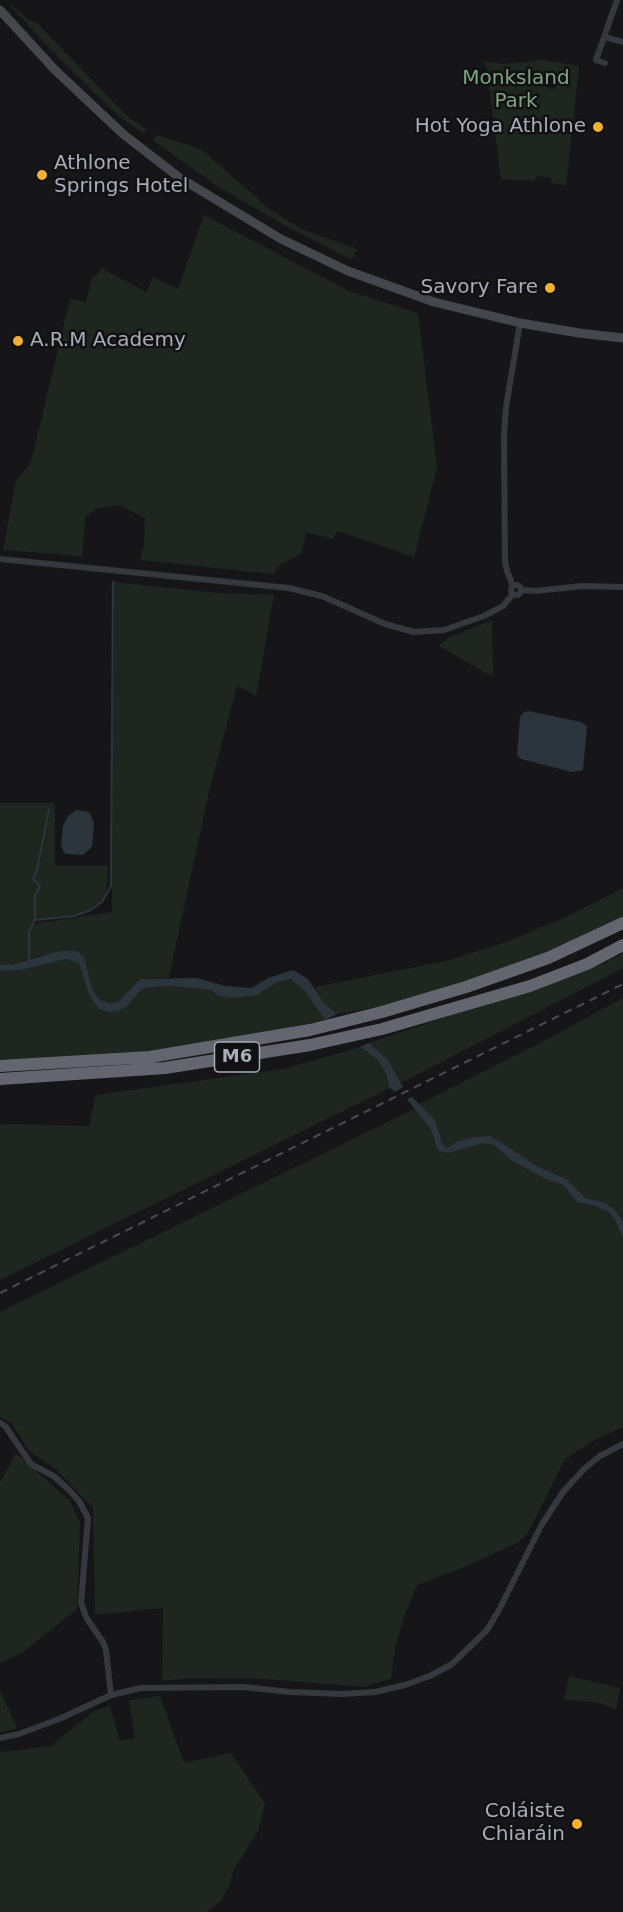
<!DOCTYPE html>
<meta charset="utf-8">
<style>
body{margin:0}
canvas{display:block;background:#161618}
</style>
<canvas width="623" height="1912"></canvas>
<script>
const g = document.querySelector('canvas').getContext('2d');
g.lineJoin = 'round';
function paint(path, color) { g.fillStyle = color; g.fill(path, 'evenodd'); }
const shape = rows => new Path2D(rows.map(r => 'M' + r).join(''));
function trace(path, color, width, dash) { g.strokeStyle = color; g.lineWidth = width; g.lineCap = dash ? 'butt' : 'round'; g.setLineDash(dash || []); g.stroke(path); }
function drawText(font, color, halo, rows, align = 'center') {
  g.font = font + ' "DejaVu Sans",sans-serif'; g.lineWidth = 5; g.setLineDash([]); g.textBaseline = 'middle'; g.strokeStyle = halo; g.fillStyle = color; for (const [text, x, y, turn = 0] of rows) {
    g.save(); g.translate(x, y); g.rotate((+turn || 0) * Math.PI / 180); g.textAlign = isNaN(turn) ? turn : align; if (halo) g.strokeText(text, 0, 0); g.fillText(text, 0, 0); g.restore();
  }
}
paint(shape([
 [5,0,28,19,37,23,126,115,147,130,143,133,124,120,108,106,58,57],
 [544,60,579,66,566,185,551,183,551,178,536,176,535,181,501,179,487,69,483,61,504,64],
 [550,75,556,75,561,79,553,90,542,85,542,80,547,79],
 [157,135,201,149,267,207,301,229,357,249,352,260,280,223,214,184,153,140],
 [204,215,349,291,418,313,437,468,414,557,337,531,333,539,306,532,302,553,280,565,273,574,140,560,144,545,145,518,120,505,95,509,85,518,82,556,3,550,16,481,27,468,32,458,70,299,86,302,92,277,98,274,101,268,146,292,153,277,178,289],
 [113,582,218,593,274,595,256,696,237,685,208,796,169,977,140,979,118,1002,111,1003,99,999,92,988,84,957,41,955,11,965,0,965,0,803,55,803,55,866,108,866,106,894,102,902,91,910,74,916,36,920,33,924,112,912],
 [492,620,493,677,439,646,448,638],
 [623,888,623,918,536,958,492,973,390,1005,337,1014,324,1003,315,987,446,961,506,942,564,918],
 [623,953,623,968,401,1083,388,1060,369,1043,605,963],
 [66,959,80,963,90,997,99,1009,127,1006,143,988,170,986,211,990,219,996,257,994,275,983,291,979,305,990,325,1020,260,1034,145,1052,0,1061,0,971,21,970],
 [623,998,623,1222,616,1211,607,1203,586,1198,566,1179,537,1166,501,1142,489,1136,475,1137,459,1141,447,1148,443,1145,435,1120,419,1104,544,1041],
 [360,1047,378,1060,386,1074,390,1088,0,1280,0,1124,89,1126,96,1095,283,1069],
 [414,1109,431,1130,434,1143,437,1150,466,1147,483,1143,494,1145,512,1161,546,1179,563,1185,577,1202,603,1209,615,1220,623,1238,623,1427,596,1439,565,1459,528,1533,519,1542,460,1569,417,1585,405,1614,395,1648,391,1679,363,1687,266,1679,191,1678,162,1681,163,1608,95,1615,93,1508,56,1469,28,1450,12,1423,0,1417,0,1312],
 [16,1453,70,1501,80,1523,77,1609,23,1652,0,1663,0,1482],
 [569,1676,620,1688,616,1709,596,1702,564,1700],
 [0,1690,17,1728,0,1733],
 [160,1696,184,1763,231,1753,265,1804,258,1831,234,1869,229,1886,220,1902,206,1912,0,1912,0,1752,51,1746,94,1711,110,1706,120,1741,135,1738,129,1700]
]), '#1e261f');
paint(shape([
 [528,711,581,722,587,726,583,770,572,772,521,759,517,755,520,717,523,713],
 [76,810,89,812,94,823,92,847,83,855,68,854,64,853,61,845,63,826,69,815],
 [60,951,77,951,84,957,92,988,99,999,110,1003,118,1002,140,979,197,978,225,986,252,988,268,978,293,970,308,979,324,1003,337,1014,325,1020,305,991,291,979,275,983,257,995,235,998,219,996,211,990,192,988,170,986,143,988,127,1006,118,1011,110,1012,99,1009,90,997,79,963,66,959,21,970,0,971,0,965,11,965],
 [369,1043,388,1060,403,1087,395,1092,390,1088,386,1074,378,1060,360,1047],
 [412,1097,435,1120,443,1145,447,1148,458,1141,475,1137,489,1136,501,1142,537,1166,566,1179,586,1198,606,1203,616,1211,623,1222,623,1238,615,1220,608,1212,595,1206,577,1202,563,1185,546,1179,512,1161,494,1145,483,1143,448,1153,437,1150,431,1130,407,1099]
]), '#2c353c');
trace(shape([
 [35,920,35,896,40,886,33,879,37,870,49,809],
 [29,961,29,932,35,920,74,916,91,910,102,902,111,886,113,582]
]), '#2c353c', 2);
trace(shape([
 [605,37,623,42],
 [605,63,596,60,617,0],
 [0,559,289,588,322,596,385,624,414,632,444,630,484,616,503,606,513,594],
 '511 590a5 5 0 1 1 10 0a5 5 0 1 1-10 0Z',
 [513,586,507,571,505,561,504,435,506,407,520,323],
 [522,590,536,591,582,586,623,587],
 [0,1423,5,1426,31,1464,55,1477,70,1491,79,1501,88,1518,81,1603,87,1619,103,1642,106,1650,111,1695],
 [0,1738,19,1734,59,1719,111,1695,141,1688,244,1687,290,1692,342,1694,375,1692,405,1685,432,1675,452,1664,487,1630,499,1610,541,1526,563,1492,585,1468,600,1456,623,1444]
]), '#37383d', 6);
trace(shape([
 [0,10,55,70,123,134,180,178,281,239,348,271,434,302,520,323,579,333,623,338]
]), '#45474d', 9);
trace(shape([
 [0,1066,150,1057,310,1030,382,1012,466,987,548,958,623,923],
 [0,1079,165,1068,310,1045,382,1029,530,986,587,964,623,945]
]), '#63666e', 12);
trace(shape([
 [0,1293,623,984]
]), '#4a4c52', 2, [8, 6]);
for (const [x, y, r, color] of [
 [598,127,6,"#f2b134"],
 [42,175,6,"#f2b134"],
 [550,288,6,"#f2b134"],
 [18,341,6,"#f2b134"],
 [577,1824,6,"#f2b134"]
]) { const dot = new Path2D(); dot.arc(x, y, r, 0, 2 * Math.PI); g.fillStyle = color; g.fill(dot); trace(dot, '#111113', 2); }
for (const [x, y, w] of [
 [237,1057,45]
]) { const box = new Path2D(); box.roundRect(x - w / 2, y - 15, w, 30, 4.5); g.fillStyle = '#111113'; g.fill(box); trace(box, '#a8adb8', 1.5); }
drawText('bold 18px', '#a8adb8', null, [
 ["M6",237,1057]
]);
drawText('20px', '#7fa381', '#111113', [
 ["Monksland",516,79],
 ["Park",516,102]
]);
drawText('20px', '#a8adb8', '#111113', [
 ["Hot Yoga Athlone",586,127],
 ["Athlone",54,164,"left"],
 ["Springs Hotel",54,187,"left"],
 ["Savory Fare",538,288],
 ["A.R.M Academy",30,341,"left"],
 ["Coláiste",565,1812],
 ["Chiaráin",565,1835]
], 'right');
</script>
